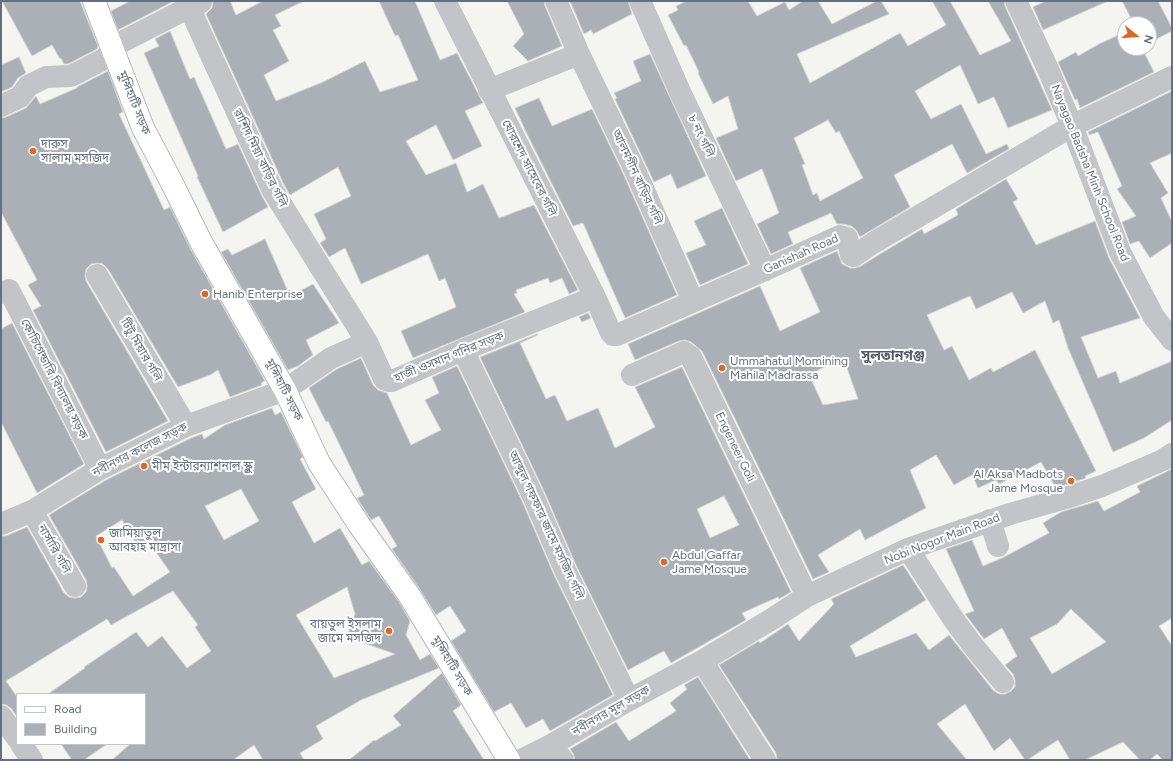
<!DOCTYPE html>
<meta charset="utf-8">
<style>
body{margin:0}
#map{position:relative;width:1173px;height:761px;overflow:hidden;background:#f4f4f0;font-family:Figtree,sans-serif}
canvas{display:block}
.frame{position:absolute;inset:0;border:2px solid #647080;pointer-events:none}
.legend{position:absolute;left:16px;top:693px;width:130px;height:52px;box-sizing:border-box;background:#fff;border:1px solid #c1c6cc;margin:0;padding:5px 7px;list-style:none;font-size:12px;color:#647080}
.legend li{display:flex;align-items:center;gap:8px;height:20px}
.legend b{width:20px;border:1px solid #c1c6cc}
.north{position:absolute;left:1117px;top:16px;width:40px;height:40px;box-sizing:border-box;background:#fff;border:1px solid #c1c6cc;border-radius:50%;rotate:107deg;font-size:11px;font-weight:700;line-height:16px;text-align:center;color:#647080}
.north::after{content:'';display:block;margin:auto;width:14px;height:18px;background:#db6929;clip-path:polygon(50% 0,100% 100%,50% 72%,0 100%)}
</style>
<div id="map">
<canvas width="1173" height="761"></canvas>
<div class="frame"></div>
<ul class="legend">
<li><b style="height:5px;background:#fff"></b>Road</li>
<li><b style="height:11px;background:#aab0b6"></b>Building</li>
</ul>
<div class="north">N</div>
</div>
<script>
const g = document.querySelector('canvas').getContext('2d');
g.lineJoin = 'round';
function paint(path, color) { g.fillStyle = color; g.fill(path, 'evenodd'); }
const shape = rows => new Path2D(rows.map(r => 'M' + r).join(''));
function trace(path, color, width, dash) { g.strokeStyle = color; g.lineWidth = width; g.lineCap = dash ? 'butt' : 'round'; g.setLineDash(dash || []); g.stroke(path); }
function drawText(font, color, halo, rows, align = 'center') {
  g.font = font + ' Figtree,"Noto Sans Bengali",sans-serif'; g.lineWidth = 4; g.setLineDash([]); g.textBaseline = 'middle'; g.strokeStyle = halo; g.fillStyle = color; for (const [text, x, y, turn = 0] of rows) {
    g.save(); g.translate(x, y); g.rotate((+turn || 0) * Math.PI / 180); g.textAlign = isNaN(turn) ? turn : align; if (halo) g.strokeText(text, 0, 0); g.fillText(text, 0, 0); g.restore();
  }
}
const building = shape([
 [2,1,80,1,98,46,97,49,68,64,64,64,61,58,60,59,52,45,32,56,2,1],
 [130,1,174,1,118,30,111,11,130,1],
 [216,1,230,1,236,15,263,1,304,1,275,15,281,26,273,30,289,61,264,75,276,101,323,82,365,61,380,92,418,80,398,35,395,36,379,1,415,1,440,60,457,53,483,103,465,111,482,146,453,160,436,125,406,141,426,175,456,163,467,192,483,184,499,218,534,205,578,290,569,294,562,278,550,283,548,278,516,290,517,293,514,294,525,312,413,358,401,331,456,307,445,278,439,281,428,254,361,284,345,248,329,257,320,243,326,239,314,214,351,196,338,167,290,195,284,185,206,14,212,8,213,2,216,1],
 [507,1,544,1,545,6,562,46,528,61,513,46,524,34,507,1],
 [570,1,628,1,632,14,593,34,591,30,584,34,570,1],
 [687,1,748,1,757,16,785,2,789,10,803,1,818,1,832,24,877,1,881,1,889,14,797,54,810,83,900,33,908,46,946,25,932,1,950,1,980,55,1011,41,988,1,1004,1,1005,6,1052,110,1008,128,994,97,978,104,960,65,915,91,931,119,961,104,986,154,1007,144,1009,149,967,173,952,144,894,175,910,207,860,237,856,230,851,226,843,224,837,224,831,213,788,232,793,244,771,254,757,224,779,213,762,169,736,181,716,138,738,129,728,96,713,104,698,73,699,72,686,45,684,46,668,15,678,10,676,6,687,1],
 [828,120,836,133,839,131,863,178,820,201,817,193,813,195,802,165,805,164,794,138,828,120],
 [1046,1,1108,1,1043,30,1033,7,1046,1],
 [1122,1,1158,1,1172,28,1172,31,1149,43,1149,24,1134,24,1122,1],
 [170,31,190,79,194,77,226,149,238,144,262,196,268,207,223,232,197,177,198,176,144,53,159,46,155,39,170,31],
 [1125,32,1125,48,1142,48,1154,72,1080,108,1077,99,1075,100,1058,62,1076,52,1078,56,1099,44,1125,32],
 [650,54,706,176,677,189,671,174,654,182,615,99,617,98,614,93,641,81,633,61,650,54],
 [19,57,26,73,18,78,12,87,1,92,1,65,19,57],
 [108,71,123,112,119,114,164,210,170,207,190,248,265,381,261,383,262,385,230,397,218,370,210,375,178,387,108,269,103,264,97,263,91,264,86,269,85,276,86,281,168,421,106,452,33,310,41,306,28,285,37,280,1,212,1,118,6,117,26,108,36,96,40,104,77,88,77,87,108,71],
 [1172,91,1172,153,1150,163,1168,193,1161,198,1172,222,1172,243,1150,258,1139,241,1130,244,1122,222,1136,216,1117,189,1122,186,1098,132,1089,135,1088,132,1172,91],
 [539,98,552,126,592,109,622,171,677,295,625,318,583,223,573,226,526,132,515,108,539,98],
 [1006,179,1018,199,1013,202,1036,245,1095,221,1109,258,1140,318,1081,337,1098,378,1116,371,1120,383,1172,361,1172,420,1144,438,1113,452,1068,348,1059,320,1053,323,1045,301,1023,313,1012,292,976,309,970,296,927,315,944,350,952,346,969,380,991,368,993,372,1035,350,1096,471,1085,476,1086,478,1056,488,1041,462,999,484,996,480,978,488,972,475,954,485,936,455,910,470,926,508,865,540,860,529,818,555,829,572,813,579,702,351,691,342,685,340,679,341,635,360,628,344,760,286,780,331,820,312,800,268,837,251,842,264,850,268,855,268,861,266,880,254,922,229,924,234,958,215,956,209,1006,179],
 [843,357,858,399,823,405,809,375,843,357],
 [722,208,748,264,700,285,686,253,706,245,694,221,722,208],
 [265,239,290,296,313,284,339,323,306,340,313,355,298,366,288,370,221,252,228,249,232,255,265,239],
 [588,313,591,318,582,322,579,317,588,313],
 [12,323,84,464,37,493,1,422,1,329,12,323],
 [537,334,538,335,520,343,546,399,555,395,567,421,598,408,615,448,655,427,635,387,682,367,791,592,779,599,778,597,742,613,746,620,671,663,664,651,628,670,576,565,544,491,480,357,537,334],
 [724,496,739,525,710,538,697,509,724,496],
 [361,358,373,385,378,390,387,393,411,445,441,430,425,400,439,393,432,377,457,366,522,501,554,575,613,695,550,731,543,719,526,728,511,703,494,712,451,641,466,631,450,606,436,615,419,588,392,549,397,546,379,516,371,520,357,498,364,495,328,421,326,422,309,388,337,369,361,358],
 [272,408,275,415,281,412,303,457,300,459,316,489,292,502,314,543,340,528,362,565,369,561,399,602,410,621,406,635,420,660,430,654,439,668,361,700,316,726,323,739,300,753,304,760,263,760,254,745,233,760,112,760,130,744,145,744,145,694,48,694,85,668,84,667,136,632,148,647,162,636,187,668,211,651,195,627,198,625,173,591,111,625,107,619,6,681,17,697,17,717,11,708,6,705,1,704,1,536,6,536,27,527,64,593,69,597,75,598,81,597,86,592,87,586,86,580,49,515,106,480,191,438,202,434,204,439,225,425,272,408],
 [241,489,259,521,224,540,205,506,241,489],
 [122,520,138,547,148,541,170,572,133,596,114,567,112,568,96,536,122,520],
 [347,587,355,614,347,637,395,654,334,678,296,615,347,587],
 [1172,469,1172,618,1159,626,1172,646,1172,760,1163,760,1157,754,1150,760,1140,760,1123,742,1085,760,1070,760,1058,740,1027,760,1025,760,1010,738,994,751,965,704,937,724,967,760,777,760,776,753,719,665,759,641,760,643,788,624,799,641,834,604,831,599,903,565,926,600,850,646,856,657,916,633,929,650,949,635,993,690,999,694,1005,694,1011,691,1015,687,1015,680,1013,674,1005,665,1017,656,1002,628,984,639,965,614,974,611,946,549,972,540,983,566,1002,558,1049,533,1043,523,1061,512,1098,501,1104,511,1140,492,1137,486,1172,469],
 [1071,609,1106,642,1052,674,1030,638,1057,624,1071,609],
 [442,673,461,705,453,711,484,760,349,760,374,740,375,741,401,725,393,716,442,673],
 [698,677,750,760,575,760,573,753,570,749,616,722,629,741,676,711,670,703,687,689,684,685,698,677],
 [61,744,107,744,84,760,72,760,61,744]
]);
paint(building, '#aab0b6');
trace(building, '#d5d5d3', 1);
const secondary = shape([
 [94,1,143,128,172,183,201,242,285,390,319,463,360,526,409,595,509,760]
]);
trace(secondary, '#b4b7bc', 24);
trace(shape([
 [188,1,190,9,273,191,367,342],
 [445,1,595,297,611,333,613,335,617,335,765,270,840,236,847,238,851,255,854,256,873,243,1072,126,1172,77],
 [556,1,579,54,633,166,693,301],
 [640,1,681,94,765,270],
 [1016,1,1047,67,1072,126,1120,252,1154,317,1172,340],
 [489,90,579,54],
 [1,106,20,97,28,86,46,77,71,76,106,58,112,47,180,12,190,9,201,2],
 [97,275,186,426],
 [1,293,9,290,100,469],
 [463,350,533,496,565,570,629,700],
 [632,375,684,352,691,357,807,596],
 [32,511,75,586],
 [990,520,998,546],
 [1,524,32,511,100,469,186,426,285,390,331,358,367,342,384,379,388,381,392,381,463,350,595,297],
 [908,549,954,620,974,647,1003,682],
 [702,661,765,760],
 [1,716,17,738],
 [21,744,32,760],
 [551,745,563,760],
 [521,760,551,745,629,700,702,661,772,619,807,596,908,549,1010,514,1066,498,1102,486,1163,460,1172,454]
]), '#c2c4c8', 22);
trace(secondary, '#fff', 22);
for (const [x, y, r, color] of [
 [33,151,4,"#db6929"],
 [205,294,4,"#db6929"],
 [722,368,4,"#db6929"],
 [144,466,4,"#db6929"],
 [1071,481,4,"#db6929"],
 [101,540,4,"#db6929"],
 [664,562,4,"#db6929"],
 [389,631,4,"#db6929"]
]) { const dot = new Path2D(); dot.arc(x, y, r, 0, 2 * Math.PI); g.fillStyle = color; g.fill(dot); trace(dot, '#fff', 1.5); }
drawText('12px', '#647080', '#fff', [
 ["মুন্সিহাটি সড়ক",134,103,68],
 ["৮ নং গলি",701,136,64],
 ["রাশিদ মিয়া বাড়ির গলি",260,158,64],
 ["খোরশেদ সাহেবের গলি",529,168,63],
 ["Nayagao Badsha Minh School Road",1090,173,68],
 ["আলমগীন বাড়ির গলি",637,177,65],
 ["Ganishah Road",801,254,-24],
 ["টিটু মিয়ার গলি",141,350,60],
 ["হাজী ওসমান গনির সড়ক",449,357,-22],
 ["কোচিগেন্ডারি বিদ্যালয় সড়ক",54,379,63],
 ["মুন্সিহাটি সড়ক",284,390,63],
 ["Engeneer Goli",735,447,64],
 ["নবীনগর কলেজ সড়ক",140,450,-27],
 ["আব্দুল গফফার জামে মসজিদ গলি",546,525,65],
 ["Nobi Nogor Main Road",942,539,-21],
 ["নার্সারি গলি",54,549,60],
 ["মুন্সিহাটি সড়ক",452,666,59],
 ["নবীনগর মূল সড়ক",611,711,-30]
]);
drawText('12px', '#647080', '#fff', [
 ["দারুস",41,144],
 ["সালাম মসজিদ",41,158],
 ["Hanib Enterprise",213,294],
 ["Ummahatul Momining",730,361],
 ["Mahila Madrassa",730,375],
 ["মীম ইন্টারন্যাশনাল স্কুল",152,466],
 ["Al Aksa Madbots",1063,474,"right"],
 ["Jame Mosque",1063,488,"right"],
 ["জামিয়াতুল",109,533],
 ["আবহাহ মাদ্রাসা",109,547],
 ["Abdul Gaffar",672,555],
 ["Jame Mosque",672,569],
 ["বায়তুল ইসলাম",381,624,"right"],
 ["জামে মসজিদ",381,638,"right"]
], 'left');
drawText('bold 14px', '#525a66', '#fff', [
 ["সুলতানগঞ্জ",893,356]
]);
</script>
